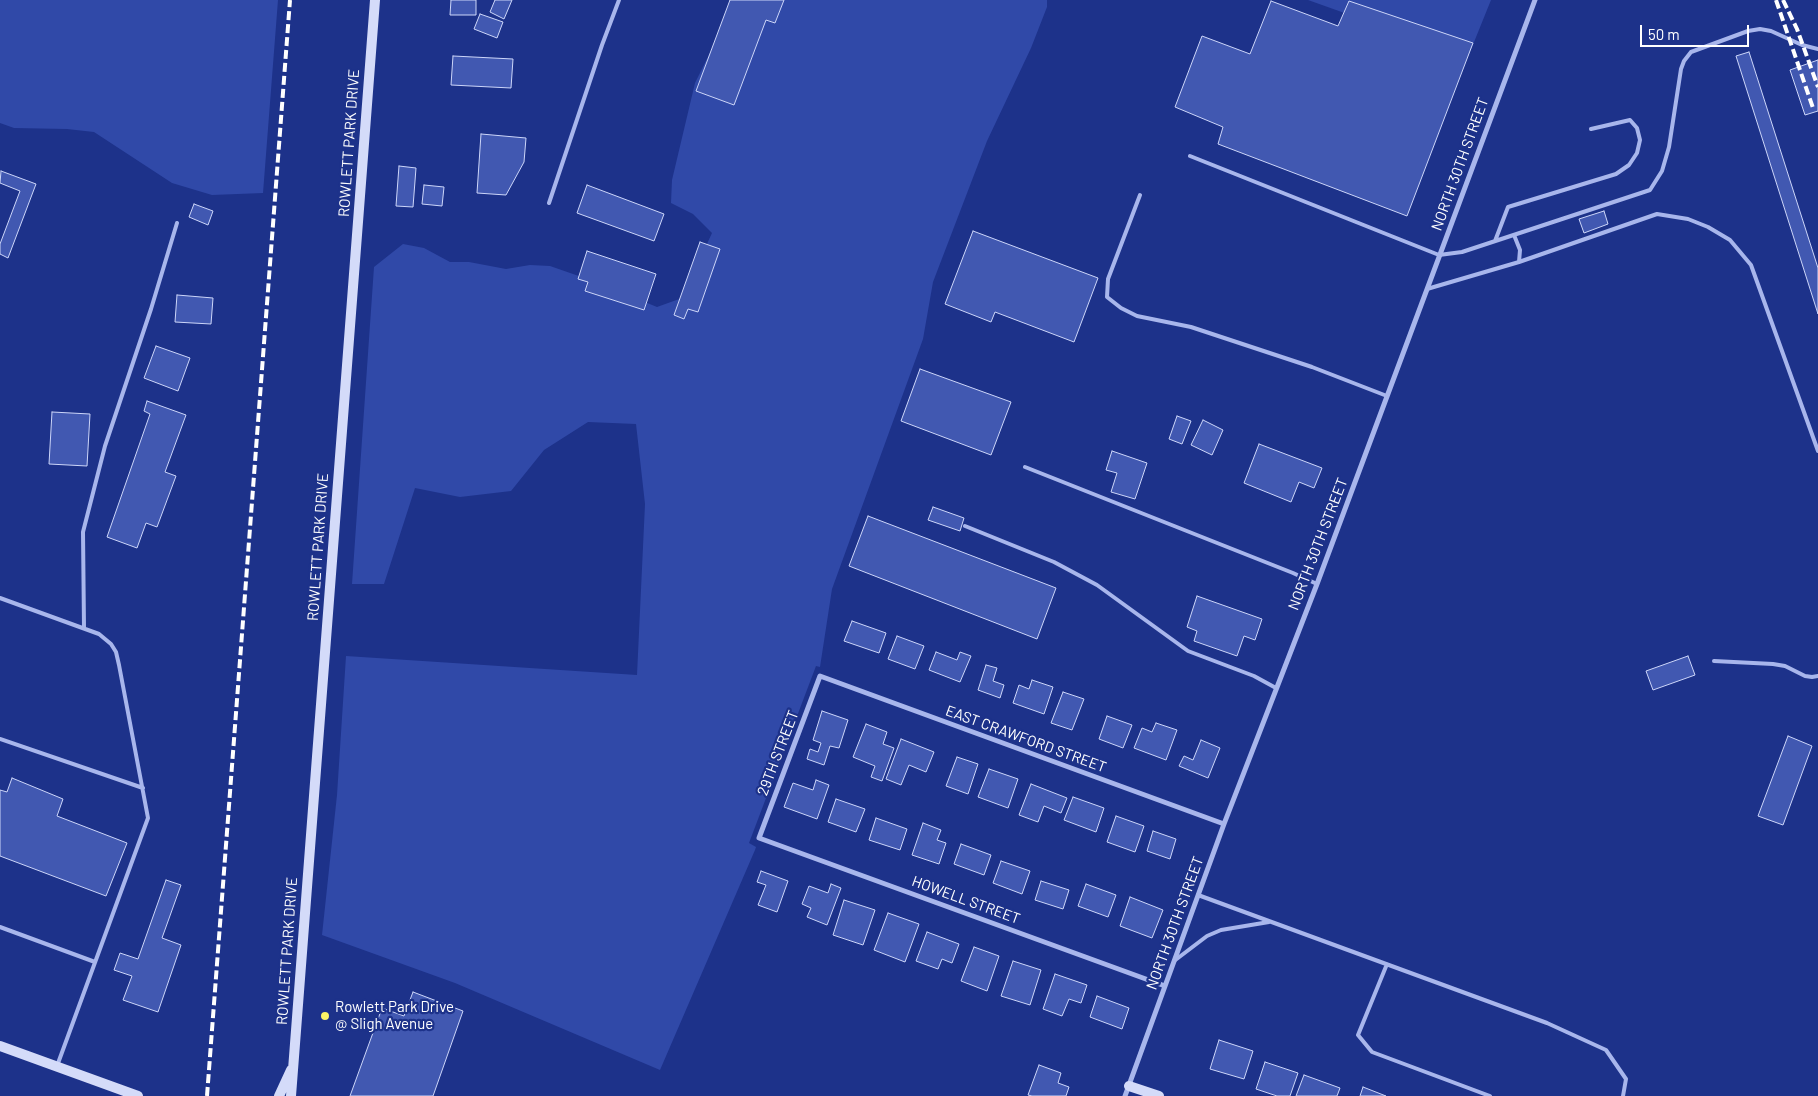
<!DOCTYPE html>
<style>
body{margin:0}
#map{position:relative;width:1818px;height:1096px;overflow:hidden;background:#1d328a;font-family:Barlow,sans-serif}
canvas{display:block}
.scale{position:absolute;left:1640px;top:25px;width:109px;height:22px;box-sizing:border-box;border:2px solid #fff;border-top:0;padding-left:6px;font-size:15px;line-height:18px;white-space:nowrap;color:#fff;-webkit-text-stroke:4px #1d328a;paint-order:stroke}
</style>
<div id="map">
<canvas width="1818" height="1096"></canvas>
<div class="scale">50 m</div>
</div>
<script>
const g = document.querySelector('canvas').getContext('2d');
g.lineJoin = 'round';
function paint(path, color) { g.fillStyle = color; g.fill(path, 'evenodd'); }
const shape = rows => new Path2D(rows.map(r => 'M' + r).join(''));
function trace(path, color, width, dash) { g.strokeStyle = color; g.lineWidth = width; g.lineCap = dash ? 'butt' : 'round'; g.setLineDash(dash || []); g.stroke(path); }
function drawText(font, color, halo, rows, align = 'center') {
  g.font = font + ' Barlow,sans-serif'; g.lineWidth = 4.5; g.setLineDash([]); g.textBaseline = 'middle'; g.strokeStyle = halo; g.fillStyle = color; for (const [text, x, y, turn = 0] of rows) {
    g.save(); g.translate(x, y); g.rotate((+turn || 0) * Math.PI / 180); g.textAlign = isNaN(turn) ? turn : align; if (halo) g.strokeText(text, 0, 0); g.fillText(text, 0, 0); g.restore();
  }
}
paint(shape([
 [0,0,278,0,263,193,212,195,172,183,94,132,67,129,14,128,0,123],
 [736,0,1047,0,1047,7,1031,48,987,141,933,282,923,339,832,589,820,667,816,666,749,843,756,847,755,850,660,1070,455,983,322,935,337,795,346,656,637,675,645,504,636,424,588,422,544,450,511,491,460,497,415,488,384,584,352,584,374,267,403,244,424,248,450,262,469,262,506,269,530,265,550,266,596,282,657,307,682,298,712,233,693,214,671,203,672,180,695,83],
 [1308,0,1491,0,1468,57]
]), '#3049a8');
const building = shape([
 [451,0,476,0,476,15,450,15,451,0],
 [495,0,512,0,504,19,490,12,495,0],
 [730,0,784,0,775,23,766,20,734,105,696,91,730,0],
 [1271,1,1338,26,1349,1,1473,43,1407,216,1218,144,1223,127,1175,107,1202,36,1250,54,1271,1],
 [480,14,503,22,497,38,474,29,480,14],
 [1749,52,1818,268,1818,314,1736,56,1749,52],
 [453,56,513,59,511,88,451,85,453,56],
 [1818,60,1818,111,1805,115,1790,70,1818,60],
 [481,134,526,138,524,162,506,195,477,193,481,134],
 [399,166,416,168,413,207,396,206,399,166],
 [1,171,36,184,8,258,0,254,0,244,20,191,0,183,1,171],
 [424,185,444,187,442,206,422,204,424,185],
 [587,185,664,214,654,241,577,213,587,185],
 [194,204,213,211,208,225,189,217,194,204],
 [1604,211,1608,224,1584,233,1579,219,1604,211],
 [973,231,1098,278,1074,342,995,312,991,322,945,304,973,231],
 [700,242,720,249,698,312,688,309,684,319,674,315,700,242],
 [587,251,656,274,644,310,585,291,588,282,578,279,587,251],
 [177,295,213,298,211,324,175,322,177,295],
 [156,346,190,358,178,391,144,378,156,346],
 [920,369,1011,402,991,455,901,421,920,369],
 [147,401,186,415,165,472,176,476,157,527,146,523,137,548,107,537,150,414,144,411,147,401],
 [52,412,90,414,87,466,49,464,52,412],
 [1177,416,1191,421,1182,444,1169,439,1177,416],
 [1203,420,1223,430,1212,455,1191,445,1203,420],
 [1259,444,1322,468,1314,488,1299,482,1291,502,1244,483,1259,444],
 [1112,451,1147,463,1135,499,1111,492,1117,473,1106,470,1112,451],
 [933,507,964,518,960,531,928,520,933,507],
 [868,516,1056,588,1037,639,849,566,868,516],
 [1197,596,1262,619,1255,640,1244,636,1237,656,1194,641,1197,631,1187,627,1197,596],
 [852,621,886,633,879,653,844,641,852,621],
 [897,636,924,646,915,669,888,659,897,636],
 [936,652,957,660,960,652,971,656,960,682,929,670,936,652],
 [1688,656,1695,675,1653,690,1646,671,1688,656],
 [986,665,997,668,993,681,1004,685,1000,698,978,690,986,665],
 [1032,680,1053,687,1044,714,1013,703,1019,685,1029,689,1032,680],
 [1063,692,1084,699,1072,730,1051,723,1063,692],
 [822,711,848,720,839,748,830,746,824,765,807,759,810,749,818,752,821,743,813,740,822,711],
 [1107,716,1132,725,1123,748,1099,739,1107,716],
 [1156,723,1177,730,1166,760,1134,748,1142,728,1152,732,1156,723],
 [866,724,887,732,883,744,894,748,882,781,871,777,875,766,853,757,866,724],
 [1788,736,1812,746,1783,825,1758,816,1788,736],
 [901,739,934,752,926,772,909,765,901,785,886,779,901,739],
 [1201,740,1220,748,1208,778,1179,766,1184,756,1193,760,1201,740],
 [957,757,978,764,968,794,946,786,957,757],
 [989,769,1018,779,1008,808,978,797,989,769],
 [12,778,63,799,57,816,127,843,106,896,0,856,0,790,7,792,12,778],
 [816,780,829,785,817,819,784,807,793,783,813,790,816,780],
 [1031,784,1067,798,1061,813,1044,806,1038,822,1019,815,1031,784],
 [1073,797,1104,808,1096,832,1064,820,1073,797],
 [836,799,865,809,856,832,828,822,836,799],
 [1116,816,1144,826,1135,852,1107,842,1116,816],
 [876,818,907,829,900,850,869,840,876,818],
 [923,823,941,830,937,840,946,843,939,864,912,855,923,823],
 [1153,831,1176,839,1170,859,1147,851,1153,831],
 [961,844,991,855,984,875,954,864,961,844],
 [1001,861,1030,871,1022,894,993,883,1001,861],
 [761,871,788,881,777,912,758,905,766,885,757,882,761,871],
 [166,880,181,885,162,938,181,945,158,1012,123,1000,132,976,114,970,120,953,138,959,166,880],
 [1041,881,1069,890,1063,909,1035,900,1041,881],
 [831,884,841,888,827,925,807,917,811,908,802,904,809,886,828,893,831,884],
 [1086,884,1116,895,1108,917,1078,906,1086,884],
 [1130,897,1163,910,1152,938,1120,926,1130,897],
 [844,900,875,910,863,945,833,935,844,900],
 [888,913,919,924,905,962,874,950,888,913],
 [927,932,959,944,952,963,942,959,938,969,916,961,927,932],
 [974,947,999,956,987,991,961,981,974,947],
 [1013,961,1041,970,1030,1005,1001,996,1013,961],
 [1055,974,1087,985,1081,1003,1069,999,1062,1016,1043,1009,1055,974],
 [413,992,463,1011,433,1096,350,1096,382,1008,404,1016,413,992],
 [1097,996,1129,1008,1122,1029,1090,1017,1097,996],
 [1219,1040,1253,1051,1244,1079,1210,1069,1219,1040],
 [1265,1062,1298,1073,1290,1096,1277,1096,1256,1089,1265,1062],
 [1039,1065,1061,1073,1058,1083,1069,1087,1066,1096,1032,1096,1028,1095,1039,1065],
 [1304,1075,1340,1088,1337,1096,1296,1096,1304,1075],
 [1363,1087,1386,1096,1360,1096,1363,1087]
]);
paint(building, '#4158b1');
trace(building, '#cdd6f9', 1);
trace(shape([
 [1190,156,1439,255,1462,252,1650,190,1662,171,1669,147,1681,69,1684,61,1691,52,1748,31,1760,29,1771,31,1802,45,1818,49],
 [1140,195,1108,279,1107,297,1121,308,1137,316,1191,327,1312,367,1387,396],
 [549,203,602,45,619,0],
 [1495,241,1508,207,1616,174,1629,165,1637,153,1640,140,1637,128,1630,120,1591,129],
 [1519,262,1657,214,1688,219,1708,227,1730,240,1751,265,1818,451],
 [1427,289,1519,262,1520,250,1514,235],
 [1025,467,1293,573,1317,584],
 [965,526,1054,562,1097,585,1188,651,1254,676,1276,688],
 [0,598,99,634,111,644,116,652,119,665,148,818,57,1066],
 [84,628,83,532,105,446,151,309,177,223],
 [1714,661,1773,664,1785,666,1805,676,1812,677,1818,676],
 [0,739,143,788],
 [1198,895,1547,1023,1606,1050,1626,1079,1623,1096],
 [0,927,95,962],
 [1174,961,1207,936,1221,930,1269,922],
 [1387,964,1358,1035,1372,1052,1490,1096]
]), '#a8b6ec', 4);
trace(shape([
 [1165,986,759,838,820,676,1224,824],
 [1125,1096,1224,824,1317,584,1535,0]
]), '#a8b6ec', 5);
trace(shape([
 [0,1046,138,1096],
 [1129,1086,1159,1096],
 [279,1096,291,1070],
 [291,1096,375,0]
]), '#d4dbf9', 10);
trace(shape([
 [1776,0,1813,108],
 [1783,0,1797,29,1818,87],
 [207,1096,290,0]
]), '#fff', 4, [9, 4]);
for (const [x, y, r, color] of [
 [325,1016,5,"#fcf466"]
]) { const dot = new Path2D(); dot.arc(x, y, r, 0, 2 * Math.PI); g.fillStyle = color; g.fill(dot); trace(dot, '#1d328a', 2); }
drawText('15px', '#fff', '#1d328a', [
 ["ROWLETT PARK DRIVE",349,143,-86],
 ["NORTH 30TH STREET",1460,164,-70],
 ["NORTH 30TH STREET",1318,544,-69],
 ["ROWLETT PARK DRIVE",318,547,-86],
 ["EAST CRAWFORD STREET",1026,739,20],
 ["29TH STREET",778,753,-69],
 ["HOWELL STREET",966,900,20],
 ["NORTH 30TH STREET",1175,923,-70],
 ["ROWLETT PARK DRIVE",287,951,-86]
]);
drawText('15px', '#fff', '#1d328a', [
 ["Rowlett Park Drive",335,1007],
 ["@ Sligh Avenue",335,1024]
], 'left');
</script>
